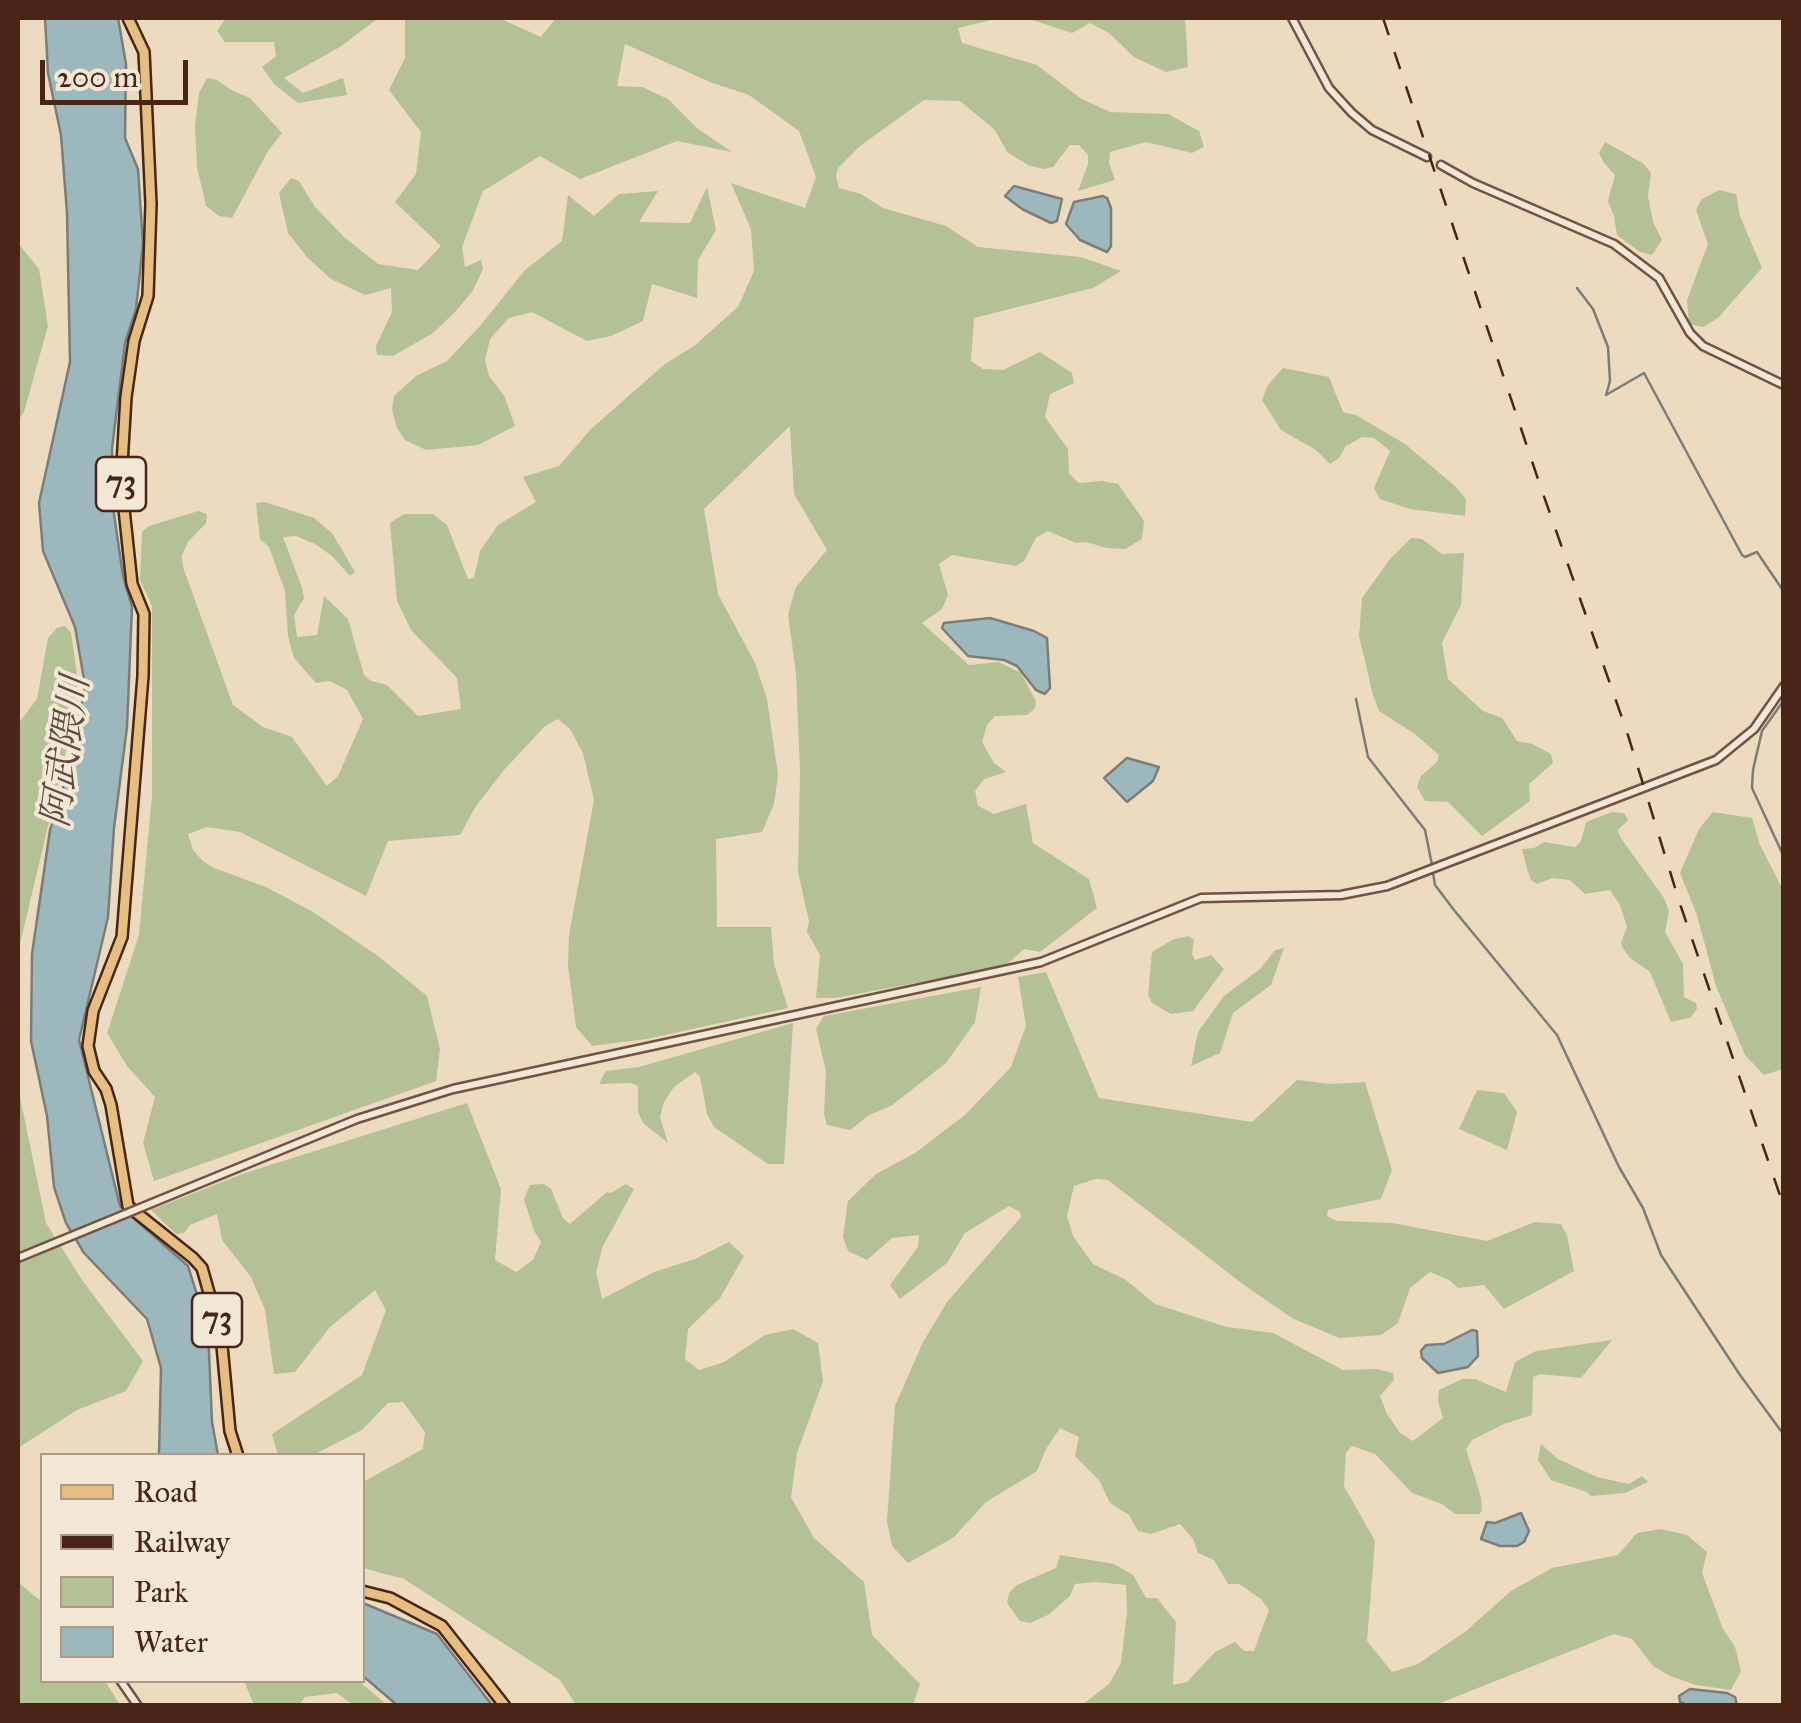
<!DOCTYPE html>
<meta charset="utf-8">
<style>
body{margin:0}
#map{position:relative;width:1801px;height:1723px;overflow:hidden;background:#ecdbbe;font-family:"IM FELL Great Primer",serif}
canvas{display:block}
.frame{position:absolute;inset:0;border:20px solid #492518;pointer-events:none}
.legend{position:absolute;left:40px;top:1453px;width:325px;height:230px;box-sizing:border-box;background:#f3e8d5;border:2px solid #af9a89;margin:0;padding:12px 18px;list-style:none;font-size:30px;color:#492518}
.legend li{display:flex;align-items:center;gap:20px;height:50px}
.legend b{width:50px;border:2px solid #af9a89}
.scale{position:absolute;left:40px;top:60px;width:148px;height:45px;box-sizing:border-box;border:5px solid #492518;border-top:0;padding-left:12px;font-size:30px;line-height:35px;white-space:nowrap;color:#492518;-webkit-text-stroke:8px #f3e8d5;paint-order:stroke}
</style>
<div id="map">
<canvas width="1801" height="1723"></canvas>
<div class="frame"></div>
<ul class="legend">
<li><b style="height:12px;background:#e6be7f"></b>Road</li>
<li><b style="height:12px;background:#492518"></b>Railway</li>
<li><b style="height:28px;background:#b4c194"></b>Park</li>
<li><b style="height:28px;background:#9db8bc"></b>Water</li>
</ul>
<div class="scale">200 m</div>
</div>
<script>
const g = document.querySelector('canvas').getContext('2d');
g.lineJoin = 'round';
function paint(path, color) { g.fillStyle = color; g.fill(path, 'evenodd'); }
const shape = rows => new Path2D(rows.map(r => 'M' + r).join(''));
function trace(path, color, width, dash) { g.strokeStyle = color; g.lineWidth = width; g.lineCap = dash ? 'butt' : 'round'; g.setLineDash(dash || []); g.stroke(path); }
function drawText(font, color, halo, rows, align = 'center') {
  g.font = font + ' "IM FELL Great Primer","Noto Serif JP",serif'; g.lineWidth = 8; g.setLineDash([]); g.textBaseline = 'middle'; g.strokeStyle = halo; g.fillStyle = color; for (const [text, x, y, turn = 0] of rows) {
    g.save(); g.translate(x, y); g.rotate((+turn || 0) * Math.PI / 180); g.textAlign = isNaN(turn) ? turn : align; if (halo) g.strokeText(text, 0, 0); g.fillText(text, 0, 0); g.restore();
  }
}
paint(shape([
 [226,18,375,18,377,19,340,47,284,78,303,93,343,78,347,95,298,103,274,84,262,67,276,56,274,42,225,42,217,31],
 [405,18,499,18,541,37,556,18,999,18,958,28,962,43,1037,65,1080,98,1110,112,1168,114,1199,131,1204,147,1192,153,1146,142,1110,152,1109,163,1115,180,1078,191,1088,164,1088,155,1079,145,1070,145,1053,167,1043,169,1028,165,1007,152,995,130,960,101,924,100,860,146,838,168,836,176,839,188,861,194,883,208,946,226,978,247,1081,257,1121,271,1093,288,974,318,971,361,983,369,1003,370,1040,352,1072,373,1074,383,1050,394,1045,417,1068,449,1069,474,1079,483,1103,481,1118,484,1144,521,1142,539,1125,549,1107,548,1086,542,1076,543,1048,531,1036,538,1024,561,1016,566,952,555,939,564,948,595,942,609,922,623,969,665,999,662,1021,673,1036,701,1035,708,1027,715,995,716,987,725,982,742,994,763,1006,772,984,779,975,791,978,806,994,814,1026,804,1033,843,1089,879,1097,908,1040,952,1024,949,1005,966,836,998,816,998,820,955,807,932,809,921,798,872,800,771,796,674,788,614,796,587,827,550,794,494,790,426,704,509,718,594,755,663,767,699,778,775,774,804,762,832,716,839,717,927,771,927,774,964,788,1008,647,1039,592,1046,576,1027,568,965,569,935,594,800,583,753,570,729,558,719,545,726,504,770,476,806,460,835,388,841,366,896,240,832,207,827,188,834,193,850,203,861,214,868,266,887,313,912,378,956,427,996,440,1049,436,1081,154,1181,143,1143,155,1097,127,1066,107,1033,139,935,152,796,152,606,140,580,142,532,149,526,198,511,207,514,206,523,188,542,182,555,183,567,233,705,263,727,292,737,327,786,338,776,363,719,347,690,330,681,316,683,294,658,288,636,285,591,269,547,260,539,256,503,265,502,314,518,332,533,355,572,350,576,332,556,315,544,296,536,283,537,302,588,304,598,294,615,297,637,317,635,324,596,348,619,364,675,371,681,387,685,418,716,461,709,457,678,411,630,397,601,390,523,404,514,433,514,447,525,468,579,474,578,480,551,498,525,536,502,523,477,559,466,591,429,665,364,694,346,738,307,754,271,751,229,731,183,805,208,816,177,799,131,749,95,710,82,625,44,617,86,642,87,668,99,698,129,732,152,677,141,580,179,540,156,483,191,462,247,465,267,481,260,483,269,472,292,454,313,433,333,393,356,377,355,376,346,392,312,391,288,365,295,331,279,308,258,288,233,279,193,291,178,299,181,315,207,344,237,378,264,418,270,441,246,395,202,416,174,421,132,389,90,405,58],
 [1026,18,1185,18,1188,67,1166,72,1134,57,1109,33,1090,23,1072,33],
 [207,78,217,80,231,90,250,98,282,133,268,151,232,218,219,216,206,206,197,167,195,127,199,93],
 [1605,142,1644,164,1651,173,1648,196,1653,222,1662,240,1652,255,1640,252,1617,235,1614,216,1608,201,1615,175,1604,163,1599,153],
 [707,187,716,230,698,260,697,298,652,284,643,321,611,336,587,341,532,312,509,318,490,339,485,360,489,376,505,397,515,426,478,445,426,450,405,440,397,428,392,409,394,396,416,376,447,361,480,326,525,270,562,241,568,195,594,216,619,194,658,191,639,222,690,223],
 [1719,190,1736,194,1740,216,1762,268,1718,318,1703,327,1689,324,1687,300,1708,244,1696,210,1702,199],
 [18,243,39,269,48,326,24,412,18,421],
 [1283,368,1329,377,1343,412,1356,415,1405,444,1455,486,1466,499,1465,516,1410,509,1380,499,1374,488,1390,451,1374,438,1362,437,1346,446,1339,458,1330,464,1316,450,1281,430,1262,400,1268,385],
 [1411,538,1422,539,1442,554,1464,553,1461,605,1442,643,1448,679,1483,711,1502,718,1517,741,1532,744,1551,754,1553,763,1529,784,1530,801,1482,836,1448,802,1425,801,1417,787,1421,776,1437,762,1439,755,1415,734,1379,711,1373,695,1359,636,1362,598,1390,559],
 [65,626,71,633,78,682,71,730,18,952,18,724,37,699,48,638,57,628],
 [1612,812,1624,813,1628,820,1618,830,1620,837,1664,898,1669,911,1665,932,1683,964,1684,997,1696,1003,1697,1009,1690,1018,1671,1022,1650,972,1630,958,1623,948,1621,943,1627,927,1620,905,1610,890,1585,894,1570,880,1552,878,1537,884,1531,880,1527,869,1522,849,1534,848,1544,842,1575,847,1581,841,1586,822],
 [1713,812,1752,818,1760,845,1783,890,1783,1069,1764,1075,1745,1055,1716,986,1697,915,1680,873,1699,829],
 [1189,936,1194,940,1192,954,1195,960,1211,955,1224,969,1193,1011,1171,1014,1152,1003,1148,995,1152,952,1174,939],
 [1284,948,1271,985,1233,1013,1220,1053,1191,1066,1198,1032,1224,996,1260,969,1275,950],
 [1046,972,1099,1098,1252,1122,1297,1080,1332,1084,1365,1082,1392,1170,1381,1199,1328,1210,1327,1216,1337,1221,1392,1223,1487,1241,1535,1222,1561,1224,1567,1235,1574,1271,1504,1309,1484,1285,1458,1288,1449,1280,1430,1272,1410,1288,1398,1323,1381,1335,1339,1338,1292,1318,1244,1285,1108,1180,1095,1179,1074,1186,1067,1216,1073,1236,1093,1264,1126,1280,1155,1304,1227,1327,1273,1333,1343,1370,1377,1369,1393,1373,1394,1380,1380,1396,1387,1414,1400,1433,1413,1441,1443,1418,1438,1401,1439,1390,1462,1379,1475,1379,1506,1392,1515,1362,1536,1351,1612,1340,1581,1378,1540,1374,1533,1377,1532,1415,1504,1424,1472,1440,1466,1449,1481,1497,1482,1511,1479,1514,1455,1514,1442,1504,1412,1493,1375,1454,1352,1446,1346,1453,1344,1486,1375,1541,1367,1641,1392,1672,1418,1664,1466,1631,1511,1591,1552,1568,1618,1555,1637,1533,1661,1529,1687,1535,1707,1552,1702,1573,1723,1629,1735,1647,1741,1671,1731,1690,1696,1685,1670,1676,1653,1666,1632,1639,1614,1634,1435,1705,1082,1705,1109,1684,1121,1663,1127,1612,1126,1585,1095,1582,1075,1584,1070,1596,1048,1615,1030,1623,1020,1621,1007,1603,1009,1593,1017,1585,1056,1568,1060,1555,1114,1564,1133,1575,1146,1598,1157,1598,1176,1622,1173,1685,1187,1682,1215,1652,1235,1642,1244,1651,1254,1651,1269,1610,1261,1599,1239,1584,1228,1584,1214,1560,1198,1553,1193,1539,1180,1524,1151,1534,1138,1531,1129,1515,1110,1503,1099,1480,1075,1456,1079,1437,1060,1428,1046,1449,1037,1471,986,1502,953,1538,908,1563,892,1546,887,1521,895,1406,922,1344,947,1302,1021,1217,1020,1212,1009,1206,965,1233,947,1263,900,1299,890,1285,918,1247,919,1235,892,1238,867,1260,848,1251,843,1237,848,1201,876,1174,915,1153,965,1115,1011,1067,1026,1026,1018,977],
 [981,987,975,1022,946,1063,891,1106,869,1115,850,1130,827,1125,824,1114,826,1071,816,1029,824,1016],
 [793,1023,784,1164,768,1164,714,1127,707,1114,700,1077,695,1072,674,1087,664,1102,660,1117,668,1143,643,1123,638,1112,638,1086,631,1083,599,1084,606,1071,639,1067],
 [18,1087,46,1223,82,1280,143,1361,126,1391,77,1410,18,1448],
 [1477,1090,1504,1093,1517,1112,1507,1150,1459,1129],
 [467,1103,501,1189,495,1260,516,1272,533,1260,541,1242,534,1231,524,1199,530,1185,544,1184,551,1189,563,1218,570,1224,607,1192,611,1193,626,1184,634,1189,603,1246,596,1272,602,1299,654,1272,695,1259,729,1242,744,1256,720,1298,688,1329,685,1359,699,1370,724,1362,765,1335,793,1329,818,1343,823,1381,797,1453,791,1497,814,1538,864,1582,872,1635,920,1684,913,1705,576,1705,560,1680,404,1579,363,1568,363,1482,423,1449,425,1432,403,1402,388,1403,362,1430,313,1455,278,1455,272,1434,362,1375,386,1310,375,1290,330,1327,295,1372,274,1374,265,1310,251,1277,222,1240,217,1214,190,1225,184,1233,176,1234,151,1210,245,1173],
 [1541,1444,1558,1459,1597,1477,1629,1484,1642,1476,1648,1482,1625,1493,1591,1496,1587,1492,1551,1480,1538,1460],
 [18,1582,42,1602,42,1680,105,1681,120,1705,67,1705,65,1703,18,1705],
 [244,1681,359,1681,387,1705,353,1705,337,1693,305,1697,299,1705,254,1705]
]), '#b4c194');
const water = shape([
 [45,18,118,18,126,64,125,138,138,169,143,244,136,309,125,343,112,449,113,507,123,576,132,607,127,727,114,828,108,917,79,1040,120,1206,188,1266,208,1330,212,1422,218,1455,159,1455,161,1368,147,1319,84,1253,66,1223,54,1187,47,1116,31,1041,32,954,50,830,74,752,85,685,75,627,43,551,39,503,70,362,67,213,61,135,48,73,45,18],
 [1014,186,1062,199,1057,221,1051,223,1022,209,1005,196,1014,186],
 [1103,196,1107,198,1111,208,1111,246,1107,252,1080,240,1066,224,1074,202,1103,196],
 [990,618,1034,631,1047,638,1050,688,1045,694,1036,690,1017,666,1004,660,968,656,942,628,944,623,990,618],
 [1127,758,1159,767,1153,781,1127,802,1104,778,1127,758],
 [1472,1330,1477,1331,1478,1356,1468,1367,1438,1373,1422,1358,1421,1351,1426,1345,1444,1344,1472,1330],
 [1521,1513,1529,1531,1524,1542,1517,1546,1500,1546,1481,1539,1487,1522,1495,1523,1521,1513],
 [363,1603,437,1634,492,1705,397,1705,363,1676,363,1603],
 [1690,1689,1727,1693,1735,1697,1737,1705,1687,1705,1680,1702,1679,1696,1690,1689]
]);
paint(water, '#9db8bc');
trace(water, '#7b7d7a', 2.5);
trace(shape([
 [1577,288,1593,309,1608,347,1610,381,1606,395,1644,373,1742,555,1745,557,1757,552,1784,592],
 [1356,699,1368,757,1425,830,1432,865],
 [1784,700,1762,731,1753,770,1752,788,1784,857],
 [1433,873,1435,885,1454,910,1557,1035,1619,1167,1643,1208,1661,1255,1740,1375,1784,1435]
]), '#7b7d7a', 2.5);
const minor = shape([
 [1292,18,1329,88,1352,113,1372,130,1427,157],
 [1441,165,1473,183,1614,244,1659,278,1690,333,1703,346,1784,385],
 [152,1203,357,1119,453,1089,1041,962,1201,898,1341,895,1387,886,1716,760,1754,729,1784,686],
 [120,1680,138,1706]
]);
const major = shape([
 [128,18,144,52,151,204,148,296,134,341,126,397,121,481,132,584,144,614,143,676,122,937,93,1011,88,1046,94,1071,106,1089,111,1105,128,1206,193,1258,202,1268,221,1335,230,1431,238,1456],
 [362,1591,390,1598,442,1626,505,1706]
]);
trace(minor, '#725242', 11);
trace(major, '#492518', 14);
trace(minor, '#f3e8d5', 6);
trace(major, '#e6be7f', 9);
trace(shape([
 [1383,18,1541,488,1627,732,1680,904,1784,1207]
]), '#492518', 2.5, [18, 18]);
const minorBridge = shape([
 [18,1258,152,1203]
]);
trace(minorBridge, '#725242', 11, []);
trace(minorBridge, '#f3e8d5', 6);
for (const [x, y, w] of [
 [121,484,50],
 [217,1320,50]
]) { const box = new Path2D(); box.roundRect(x - w / 2, y - 27, w, 54, 8); g.fillStyle = '#f3e8d5'; g.fill(box); trace(box, '#492518', 2.5); }
drawText('bold 32px', '#492518', null, [
 ["73",121,484],
 ["73",217,1320]
]);
drawText('italic 38px', '#5e4a41', '#f3e8d5', [
 ["阿武隈川",68,752,-82]
]);
</script>
